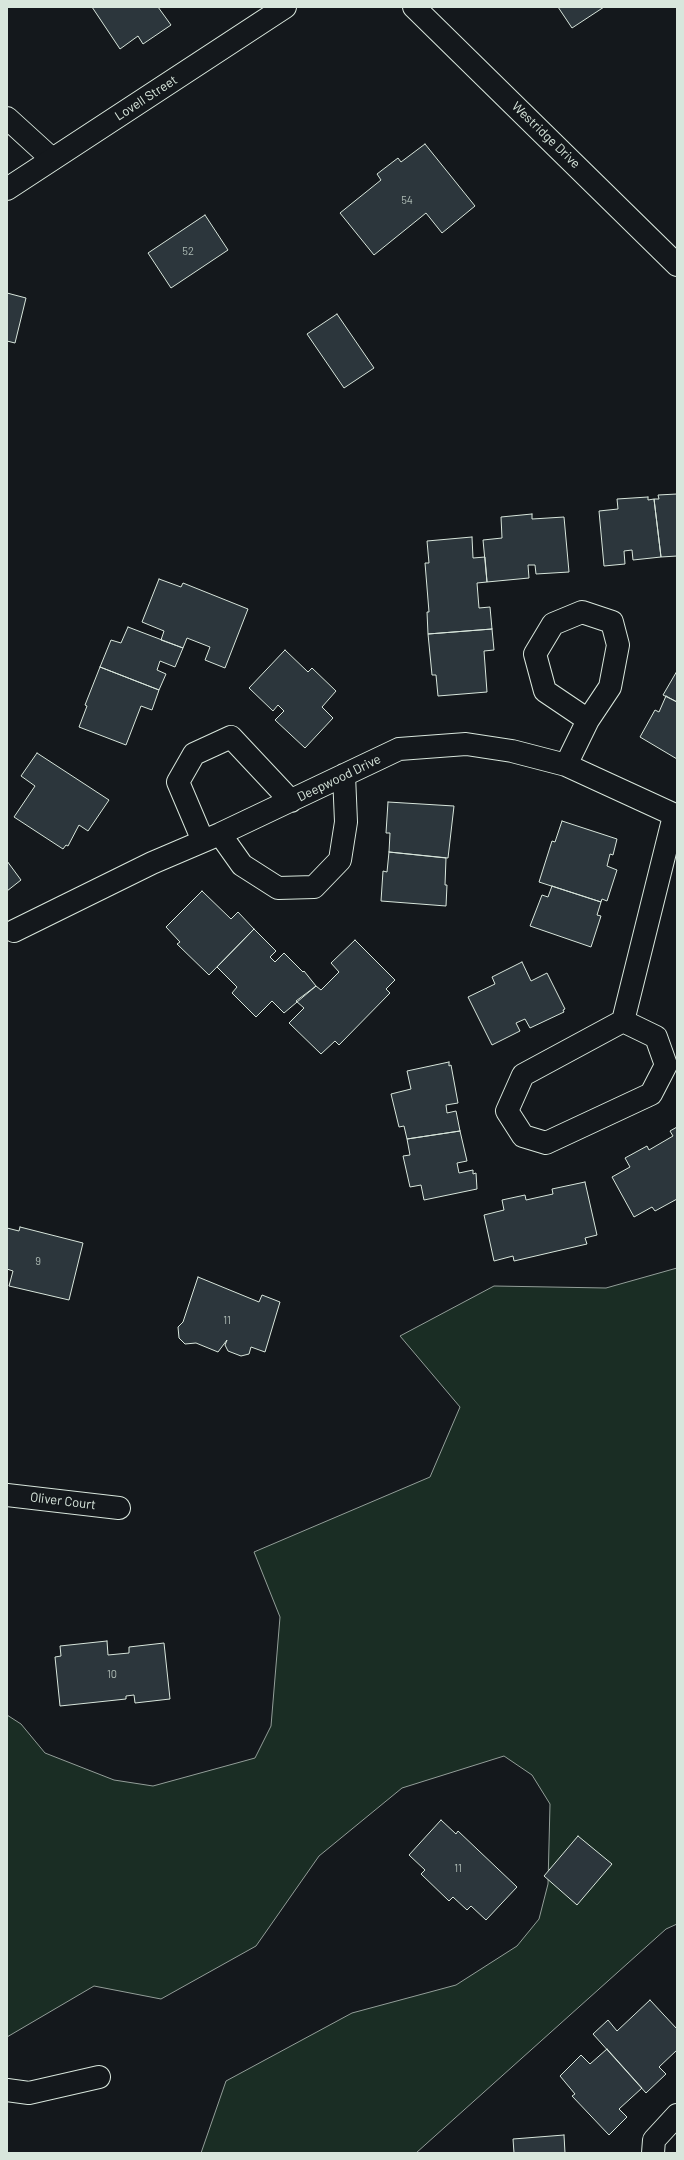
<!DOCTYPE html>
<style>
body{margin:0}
#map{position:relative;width:684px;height:2160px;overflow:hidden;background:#14181c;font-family:Barlow,sans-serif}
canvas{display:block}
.frame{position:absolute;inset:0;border:8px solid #d8e6dc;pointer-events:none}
</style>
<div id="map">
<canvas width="684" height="2160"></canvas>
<div class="frame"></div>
</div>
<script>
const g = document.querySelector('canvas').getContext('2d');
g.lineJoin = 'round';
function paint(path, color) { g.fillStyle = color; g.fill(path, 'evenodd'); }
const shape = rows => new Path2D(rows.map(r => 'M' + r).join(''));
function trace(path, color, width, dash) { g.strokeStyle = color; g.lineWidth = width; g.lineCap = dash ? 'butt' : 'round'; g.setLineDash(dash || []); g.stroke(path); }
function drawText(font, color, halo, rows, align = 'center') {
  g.font = font + ' Barlow,sans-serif'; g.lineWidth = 3; g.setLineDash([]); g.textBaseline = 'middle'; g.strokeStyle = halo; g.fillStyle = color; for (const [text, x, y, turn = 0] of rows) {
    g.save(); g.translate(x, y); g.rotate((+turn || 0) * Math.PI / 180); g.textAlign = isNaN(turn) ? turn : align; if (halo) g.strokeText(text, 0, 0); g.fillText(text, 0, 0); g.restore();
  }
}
const green = shape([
 [677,1268,677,1924,666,1929,416,2153,201,2153,226,2081,352,2013,456,1985,517,1946,539,1919,548,1884,550,1804,532,1775,504,1756,402,1788,319,1856,256,1946,161,1999,94,1986,7,2037,7,1715,21,1724,45,1753,114,1780,153,1786,255,1758,271,1726,280,1617,254,1552,430,1477,460,1407,400,1336,494,1286,606,1288,677,1268]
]);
paint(green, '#1a2d24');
trace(green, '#939e99', 1);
const building = shape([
 [92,7,158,7,171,25,143,44,138,36,120,49,92,7],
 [558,7,604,7,572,28,558,7],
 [425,144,475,206,442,233,426,213,374,255,340,213,381,180,377,174,398,158,401,162,425,144],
 [205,215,228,250,171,288,148,253,205,215],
 [7,293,26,298,15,343,7,341,7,293],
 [337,314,374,368,344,388,307,334,337,314],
 [677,494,677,556,661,557,654,499,659,499,658,495,677,494],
 [648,497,648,500,654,499,661,557,633,560,632,550,624,551,625,564,604,566,599,511,618,509,617,499,648,497],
 [532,514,532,519,564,517,569,572,536,574,535,565,528,565,529,578,487,582,483,540,502,538,501,517,532,514],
 [472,537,473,558,485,557,487,582,477,583,479,608,490,607,492,629,428,634,427,612,429,612,425,563,429,563,427,541,472,537],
 [159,579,181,587,183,583,248,609,225,668,205,660,210,647,187,638,183,648,161,640,164,631,142,622,159,579],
 [128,627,183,648,175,667,160,661,157,670,166,674,159,690,100,667,111,640,121,643,128,627],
 [492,629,494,650,484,651,487,692,438,696,436,675,432,675,428,634,492,629],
 [285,650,308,672,312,668,336,691,322,707,333,718,305,748,275,720,284,711,278,705,273,711,249,688,285,650],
 [100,667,159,690,152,710,141,706,126,745,79,727,87,706,85,705,100,667],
 [677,671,677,702,663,695,677,671],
 [666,696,677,702,677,759,640,737,655,710,659,712,666,696],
 [37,753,109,800,88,831,79,825,68,846,66,845,63,849,14,817,35,786,21,776,37,753],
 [388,802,454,806,448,858,389,852,390,833,386,833,388,802],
 [562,821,617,839,613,855,610,854,607,866,617,870,607,901,602,899,601,902,539,882,552,841,555,842,562,821],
 [389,852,446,858,445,885,447,885,446,906,381,901,383,871,387,872,389,852],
 [7,861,21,880,7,891,7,861],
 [552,886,601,902,597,915,601,916,591,947,530,926,542,895,548,897,552,886],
 [202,891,231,919,238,912,254,929,209,975,177,944,180,942,166,927,202,891],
 [254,929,276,951,270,957,275,962,284,953,303,972,304,971,316,986,284,1013,272,1001,256,1017,232,993,237,987,217,967,254,929],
 [355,940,395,980,386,989,390,993,339,1045,335,1041,321,1054,289,1023,304,1008,296,1001,316,986,321,990,339,972,331,963,355,940],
 [522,962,531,981,547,973,565,1009,563,1010,564,1012,530,1028,525,1019,516,1023,520,1031,492,1045,468,997,495,984,492,977,522,962],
 [449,1062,449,1066,451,1065,458,1103,446,1105,447,1113,456,1111,460,1131,407,1139,404,1126,399,1127,391,1094,411,1089,407,1071,449,1062],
 [677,1127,677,1199,655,1211,652,1207,634,1217,612,1177,630,1167,625,1158,647,1146,649,1150,673,1136,670,1131,677,1127],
 [460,1131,467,1161,457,1163,459,1173,473,1170,473,1174,476,1173,477,1189,424,1200,421,1185,410,1187,403,1156,410,1155,407,1139,460,1131],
 [585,1182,597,1235,585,1238,587,1244,514,1261,513,1256,494,1261,484,1215,504,1210,502,1200,525,1195,526,1200,553,1194,552,1189,585,1182],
 [20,1227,83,1243,69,1300,9,1286,13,1271,7,1269,7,1228,19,1231,20,1227],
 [198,1277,259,1302,262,1295,280,1302,265,1352,251,1347,249,1354,241,1356,228,1351,225,1345,227,1340,218,1352,196,1343,185,1344,179,1338,178,1327,183,1322,198,1277],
 [107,1641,108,1655,129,1653,129,1647,164,1643,170,1699,135,1703,134,1695,126,1696,126,1699,60,1706,55,1657,61,1656,60,1646,107,1641],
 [441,1820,456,1834,458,1831,517,1887,486,1920,471,1906,467,1910,453,1897,449,1901,421,1874,425,1870,409,1855,441,1820],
 [578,1836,612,1864,577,1905,544,1876,578,1836],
 [650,2000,677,2029,677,2050,659,2067,666,2074,646,2093,593,2034,608,2020,617,2031,650,2000],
 [607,2049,642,2088,619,2109,627,2117,609,2135,572,2096,575,2094,560,2076,581,2055,590,2064,607,2049],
 [564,2135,565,2153,514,2153,513,2139,564,2135]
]);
paint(building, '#2c363c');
trace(building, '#d8e6dc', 1);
const minor = shape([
 [7,118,52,159],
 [566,765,588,720,610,687,618,645,612,622,582,612,553,624,535,654,545,691,588,720],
 [220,834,242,865,278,888,314,887,340,860,346,822,344,775],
 [203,841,178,782,194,754,231,737,291,801],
 [14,931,152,863,220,834,399,749,466,744,512,751,566,765,677,816],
 [623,1021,656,1037,666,1065,651,1094,546,1143,523,1136,507,1111,523,1075,623,1021,674,816],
 [7,1495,119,1508],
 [7,2090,29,2093,99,2077],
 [653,2153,654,2140,677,2115]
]);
const tertiary = shape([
 [414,7,677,265],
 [7,189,285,7]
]);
trace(minor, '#d8e6dc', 24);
trace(tertiary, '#d8e6dc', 24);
trace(minor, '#14181c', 22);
trace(tertiary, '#14181c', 22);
drawText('11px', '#adbab4', null, [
 ["54",407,200],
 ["52",188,251],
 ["9",38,1261],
 ["11",227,1320],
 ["10",112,1674],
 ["11",458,1868]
]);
drawText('13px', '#d8e6dc', '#14181c', [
 ["Lovell Street",146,98,-33],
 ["Westridge Drive",546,135,44],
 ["Deepwood Drive",339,778,-26],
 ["Oliver Court",63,1501,7]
]);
</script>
